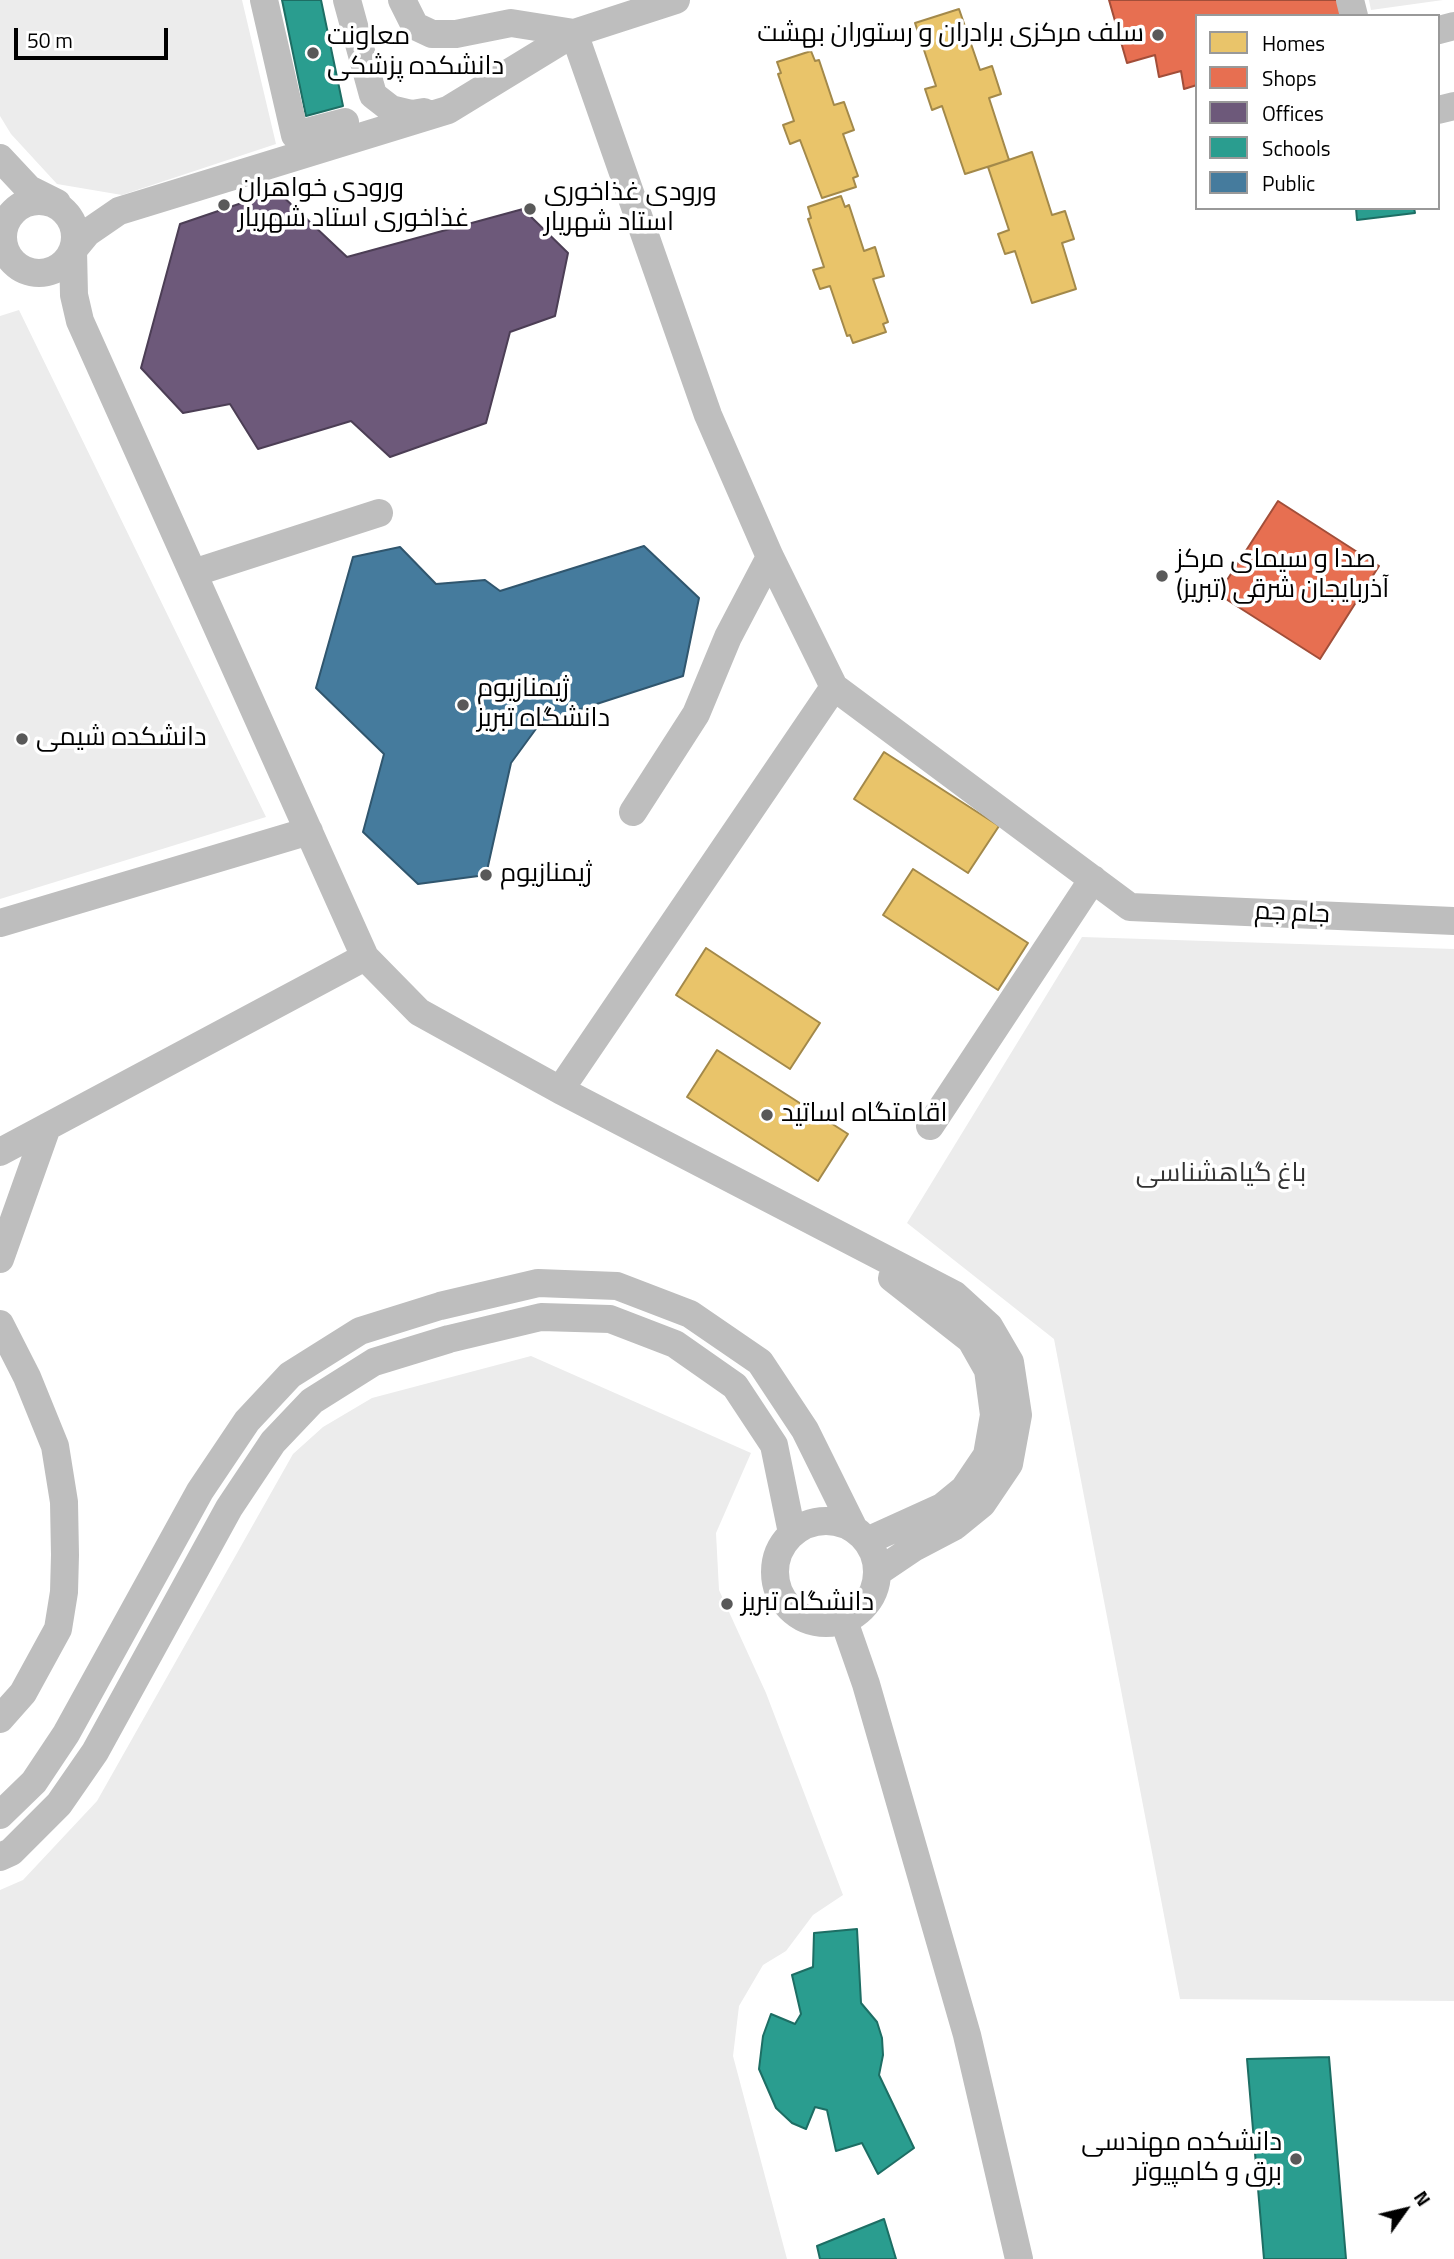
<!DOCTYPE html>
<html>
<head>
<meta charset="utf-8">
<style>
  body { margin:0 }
  #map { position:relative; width:1454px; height:2259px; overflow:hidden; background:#fff; font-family:"Titillium Web",sans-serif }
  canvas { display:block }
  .legend { position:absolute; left:1195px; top:14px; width:245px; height:196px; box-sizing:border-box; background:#fff; border:2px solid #999; margin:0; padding:9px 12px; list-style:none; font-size:21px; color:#000 }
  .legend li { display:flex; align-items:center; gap:14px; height:35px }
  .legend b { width:35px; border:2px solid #999 }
  .north { position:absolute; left:1370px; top:2175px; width:70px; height:70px; -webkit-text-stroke:5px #fff; paint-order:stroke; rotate:56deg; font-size:19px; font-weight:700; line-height:28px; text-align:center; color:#000 }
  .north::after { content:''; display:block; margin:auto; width:24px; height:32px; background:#000; clip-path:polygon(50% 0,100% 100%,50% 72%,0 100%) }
  .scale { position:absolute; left:14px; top:28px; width:154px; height:32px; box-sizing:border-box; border:4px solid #000; border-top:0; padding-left:9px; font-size:21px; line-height:24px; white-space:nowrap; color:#000; -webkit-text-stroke:5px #fff; paint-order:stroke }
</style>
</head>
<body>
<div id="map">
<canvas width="1454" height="2259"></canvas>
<ul class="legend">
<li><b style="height:19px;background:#e9c46a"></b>Homes</li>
<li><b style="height:19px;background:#e76f51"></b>Shops</li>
<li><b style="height:19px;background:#6d597a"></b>Offices</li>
<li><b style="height:19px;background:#2a9d8f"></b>Schools</li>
<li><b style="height:19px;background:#457b9d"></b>Public</li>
</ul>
<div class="north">N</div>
<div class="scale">50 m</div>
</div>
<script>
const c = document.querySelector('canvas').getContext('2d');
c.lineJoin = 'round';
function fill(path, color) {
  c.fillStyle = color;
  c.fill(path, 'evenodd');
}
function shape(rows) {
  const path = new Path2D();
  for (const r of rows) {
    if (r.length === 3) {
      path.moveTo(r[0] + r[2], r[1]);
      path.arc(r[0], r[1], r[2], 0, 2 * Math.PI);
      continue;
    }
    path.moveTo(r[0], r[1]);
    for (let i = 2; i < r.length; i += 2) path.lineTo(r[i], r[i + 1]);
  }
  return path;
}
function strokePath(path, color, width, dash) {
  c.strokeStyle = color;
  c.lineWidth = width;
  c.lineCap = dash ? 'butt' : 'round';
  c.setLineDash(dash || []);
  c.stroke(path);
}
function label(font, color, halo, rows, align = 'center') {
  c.font = font + ' "Titillium Web",Cairo,sans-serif';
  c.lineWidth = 7;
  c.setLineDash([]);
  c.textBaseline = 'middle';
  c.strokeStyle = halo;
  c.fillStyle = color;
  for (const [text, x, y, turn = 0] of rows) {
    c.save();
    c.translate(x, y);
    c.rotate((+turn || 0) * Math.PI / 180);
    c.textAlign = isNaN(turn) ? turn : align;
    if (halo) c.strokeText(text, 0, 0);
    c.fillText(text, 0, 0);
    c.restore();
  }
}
fill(shape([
  [0,0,242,0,276,144,122,195,57,184,11,134,0,116],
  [1369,0,1443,0,1371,10],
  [19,310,266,817,0,899,0,316],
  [1082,937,1454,949,1454,2001,1180,1999,1054,1339,907,1223],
  [531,1356,751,1453,716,1533,719,1590,766,1693,843,1895,813,1915,786,1951,763,1965,739,2006,733,2056,787,2259,0,2259,0,1890,23,1880,97,1801,293,1454,323,1427,372,1398]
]), '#ececec');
const homes = shape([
  [959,9,980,70,992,66,1001,94,989,98,1009,160,965,174,942,106,932,110,925,89,936,86,915,23,959,9],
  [811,51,815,61,819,60,834,105,844,102,854,130,843,134,858,176,853,178,856,187,822,198,800,140,790,144,783,125,794,121,778,74,781,73,777,62,811,51],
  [1032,152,1052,215,1065,211,1074,239,1062,243,1076,289,1032,303,1015,251,1005,254,998,234,1009,230,988,167,1032,152],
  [841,196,845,207,849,205,864,251,875,247,884,276,873,279,888,322,883,324,886,332,853,343,850,335,847,336,830,286,820,289,813,270,824,267,808,219,811,218,808,207,841,196],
  [884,752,999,826,968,873,854,799,884,752],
  [913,869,1028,943,998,990,883,915,913,869],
  [706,948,820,1023,790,1069,676,995,706,948],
  [717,1050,848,1134,818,1181,687,1097,717,1050]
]);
fill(homes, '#e9c46a');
strokePath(homes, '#a3894a', 2);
const shops = shape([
  [1109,0,1340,0,1344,16,1197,16,1197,85,1184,89,1181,71,1159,77,1155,55,1127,63,1109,0],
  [1278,501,1379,566,1320,659,1218,594,1278,501]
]);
fill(shops, '#e76f51');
strokePath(shops, '#a24e39', 2);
const offices = shape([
  [277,191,347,257,523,209,568,253,555,316,510,332,486,423,390,457,351,421,258,449,230,404,183,413,141,368,180,224,277,191]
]);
fill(offices, '#6d597a');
strokePath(offices, '#4c3e55', 2);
const schools = shape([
  [282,0,321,0,343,106,306,116,282,0],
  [1356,208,1414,208,1415,213,1357,220,1356,208],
  [857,1929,861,2003,877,2022,882,2038,883,2055,879,2075,914,2148,878,2174,862,2143,836,2151,827,2110,815,2107,806,2129,792,2123,776,2108,759,2069,763,2036,771,2014,795,2024,801,2014,792,1975,813,1967,814,1933,857,1929],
  [1329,2057,1346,2259,1264,2259,1247,2059,1329,2057],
  [884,2219,896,2259,820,2259,817,2246,884,2219]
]);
fill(schools, '#2a9d8f');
strokePath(schools, '#1d6e64', 2);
const public = shape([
  [644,546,699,598,683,676,541,722,511,763,486,875,418,884,363,832,384,754,316,688,353,557,400,547,436,584,485,580,500,591,644,546]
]);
fill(public, '#457b9d');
strokePath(public, '#30566e', 2);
strokePath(shape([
  [264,0,295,135,345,122],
  [347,0,373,95,391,109,412,114,424,112],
  [402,0,415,26,432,34,456,34,511,23,574,33,708,415,770,557,834,687,560,1090],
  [676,0,574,33,448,110,119,211,87,233,73,250,74,295,80,321,365,957,419,1012,560,1090,955,1295,989,1326,1010,1362,1018,1415,1009,1464,982,1504,955,1526,915,1547,878,1572],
  [1350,0,1354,16],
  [1439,30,1454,26],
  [1438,110,1454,106],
  [0,158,29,189,57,203],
  [39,237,36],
  [193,573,379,513],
  [834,687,1130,907,1454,921],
  [633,812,696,714,728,637,770,557],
  [0,923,309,831],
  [930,1126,1093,879],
  [0,1152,365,957],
  [0,1259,47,1127],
  [0,1324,27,1377,55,1446,64,1502,65,1555,64,1592,58,1629,23,1693,0,1719],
  [826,1572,51],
  [867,1541,942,1507,964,1489,987,1455,994,1415,988,1370,971,1340,892,1278],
  [844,1621,866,1684,967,2035,1019,2259],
  [0,1815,34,1782,66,1734,200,1491,247,1421,290,1375,360,1331,440,1306,538,1283,617,1286,690,1314,760,1362,805,1430,854,1529],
  [0,1857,11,1852,59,1804,95,1752,229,1508,273,1442,312,1401,374,1362,449,1339,541,1317,610,1319,675,1344,735,1386,774,1445,792,1533]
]), '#bebebe', 28);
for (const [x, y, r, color] of [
  [1158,35,7,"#595959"],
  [313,53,7,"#595959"],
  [224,205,7,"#595959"],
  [530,209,7,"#595959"],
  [1162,576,7,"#595959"],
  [463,705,7,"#595959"],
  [22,739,7,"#595959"],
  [486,875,7,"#595959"],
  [767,1115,7,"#595959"],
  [727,1604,7,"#595959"],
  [1296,2159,7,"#595959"]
]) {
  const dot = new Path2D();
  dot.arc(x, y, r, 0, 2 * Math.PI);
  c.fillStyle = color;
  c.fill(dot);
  strokePath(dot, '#fff', 2.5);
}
label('26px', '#000', '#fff', [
  ["سلف مرکزی برادران و رستوران بهشت",1144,35,"right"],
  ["معاونت",327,38],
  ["دانشکده پزشکی",327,68],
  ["ورودی خواهران",238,190],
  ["غذاخوری استاد شهریار",238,220],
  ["ورودی غذاخوری",544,194],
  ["استاد شهریار",544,224],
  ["صدا و سیمای مرکز",1176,561],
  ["آذربایجان شرقی (تبریز)",1176,591],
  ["ژیمنازیوم",477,690],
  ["دانشگاه تبریز",477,720],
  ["دانشکده شیمی",36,739],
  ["ژیمنازیوم",500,875],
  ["اقامتگاه اساتید",781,1115],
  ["دانشگاه تبریز",741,1604],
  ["دانشکده مهندسی",1282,2144,"right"],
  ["برق و کامپیوتر",1282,2174,"right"]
], 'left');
label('26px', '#000', '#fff', [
  ["جام جم",1292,914,3]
]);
label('26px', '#333', '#fff', [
  ["باغ گیاهشناسی",1221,1175]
]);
</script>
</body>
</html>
